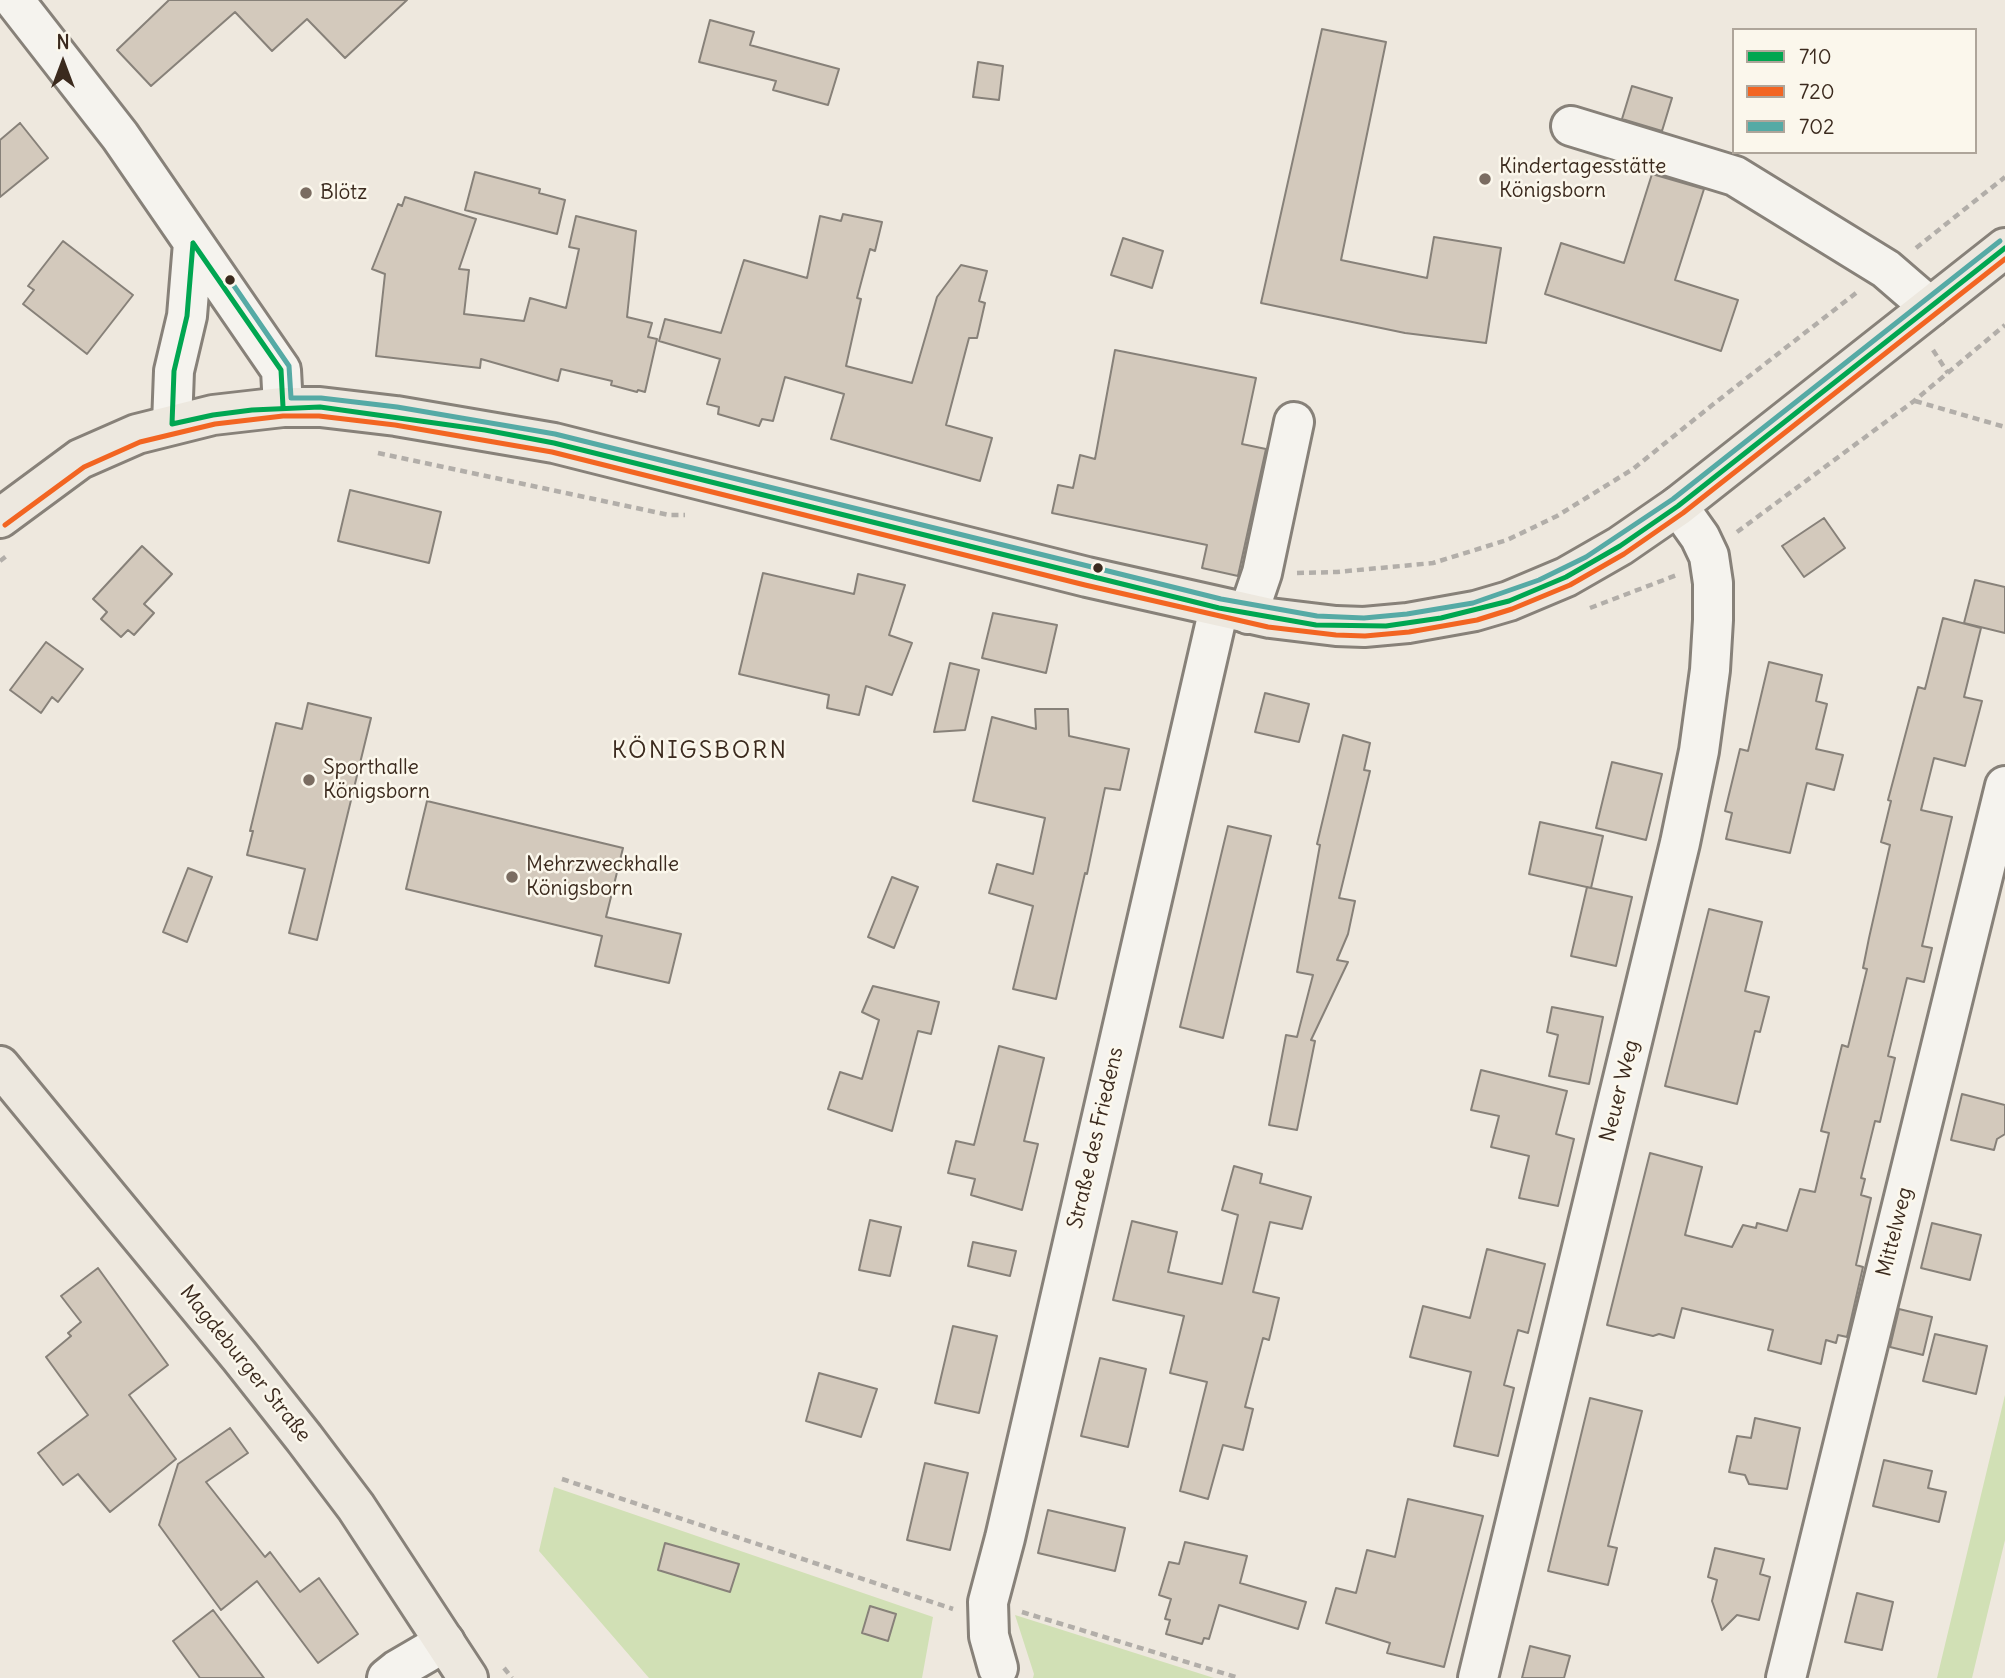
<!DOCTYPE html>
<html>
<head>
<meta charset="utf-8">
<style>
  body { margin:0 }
  #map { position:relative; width:2005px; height:1678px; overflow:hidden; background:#eee8de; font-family:Delius,sans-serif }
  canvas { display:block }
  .legend { position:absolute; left:1732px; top:28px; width:245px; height:126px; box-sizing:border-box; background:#fbf7ec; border:2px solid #aea59a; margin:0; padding:9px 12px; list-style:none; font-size:21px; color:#3b2a1e }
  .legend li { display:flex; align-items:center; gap:14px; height:35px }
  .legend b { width:35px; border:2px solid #aea59a }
  .north { position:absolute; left:28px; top:28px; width:70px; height:70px; -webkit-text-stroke:5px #fbf7ec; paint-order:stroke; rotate:0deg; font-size:19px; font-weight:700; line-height:28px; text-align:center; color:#3b2a1e }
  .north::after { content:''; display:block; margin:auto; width:24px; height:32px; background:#3b2a1e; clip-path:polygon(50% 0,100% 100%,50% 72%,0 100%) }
</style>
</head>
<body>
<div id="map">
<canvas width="2005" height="1678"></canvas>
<ul class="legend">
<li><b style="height:9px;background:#00a651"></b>710</li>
<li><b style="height:9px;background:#f26522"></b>720</li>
<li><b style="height:9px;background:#55aaa5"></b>702</li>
</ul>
<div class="north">N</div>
</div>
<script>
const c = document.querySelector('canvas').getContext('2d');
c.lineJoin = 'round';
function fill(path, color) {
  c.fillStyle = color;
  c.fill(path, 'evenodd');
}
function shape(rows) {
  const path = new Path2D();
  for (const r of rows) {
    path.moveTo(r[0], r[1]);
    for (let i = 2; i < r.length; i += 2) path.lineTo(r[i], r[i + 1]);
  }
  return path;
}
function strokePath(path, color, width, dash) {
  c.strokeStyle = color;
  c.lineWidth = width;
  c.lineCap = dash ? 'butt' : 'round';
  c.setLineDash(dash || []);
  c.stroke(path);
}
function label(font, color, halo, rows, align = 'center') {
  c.font = font + ' Delius,sans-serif';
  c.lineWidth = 5;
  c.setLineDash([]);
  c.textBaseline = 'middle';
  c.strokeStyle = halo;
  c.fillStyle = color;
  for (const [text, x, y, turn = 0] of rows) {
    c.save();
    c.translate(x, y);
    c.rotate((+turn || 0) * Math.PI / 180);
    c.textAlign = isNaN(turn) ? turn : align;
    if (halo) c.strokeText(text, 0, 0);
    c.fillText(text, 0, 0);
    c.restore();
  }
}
fill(shape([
  [2005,1395,2005,1540,1972,1678,1937,1678],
  [554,1487,933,1617,922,1678,649,1678,539,1551],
  [1015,1615,1214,1678,1033,1678,1034,1674]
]), '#d1e0b5');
const building = shape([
  [169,0,407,0,345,58,307,19,272,51,235,12,151,86,117,50,169,0],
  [710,20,754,32,750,45,839,69,828,105,773,90,776,81,699,62,710,20],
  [1322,29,1386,42,1341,260,1427,278,1434,237,1501,248,1486,343,1405,333,1261,303,1322,29],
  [978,62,1003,66,999,100,973,97,978,62],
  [1632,86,1672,98,1662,131,1622,119,1632,86],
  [20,123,48,158,0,197,0,140,20,123],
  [475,172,540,189,539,193,565,200,557,234,465,210,475,172],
  [1652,174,1704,189,1675,280,1738,300,1721,351,1545,294,1561,243,1624,263,1652,174],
  [405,197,476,219,459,269,469,270,464,314,524,321,530,298,566,308,579,249,569,247,576,216,636,231,627,317,652,323,648,337,657,339,645,392,638,390,637,392,611,385,612,381,561,369,558,381,481,359,480,368,376,356,385,274,372,269,398,204,402,206,405,197],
  [843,214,882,222,875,251,870,249,857,298,861,299,846,366,912,383,937,297,961,265,987,271,979,301,985,303,977,338,969,338,946,425,992,438,980,481,831,439,844,394,785,377,773,421,762,419,759,426,718,414,719,407,707,404,720,359,659,341,665,319,721,333,744,260,807,278,820,216,841,221,843,214],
  [1123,238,1163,251,1152,288,1111,275,1123,238],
  [63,241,133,295,87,354,23,304,34,290,28,286,63,241],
  [1115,350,1256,378,1242,444,1266,449,1238,576,1202,568,1207,545,1052,513,1058,485,1073,488,1080,455,1095,459,1115,350],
  [350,490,441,512,429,563,338,541,350,490],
  [1824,518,1845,548,1804,577,1782,546,1824,518],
  [142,546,172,574,144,604,154,613,134,635,128,630,121,637,101,619,107,612,93,599,142,546],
  [763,573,854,594,858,574,905,585,889,635,912,643,892,695,866,686,859,715,827,708,829,695,739,674,763,573],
  [1975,580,2005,587,2005,633,1964,623,1975,580],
  [993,613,1057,625,1046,673,982,658,993,613],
  [1943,618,1981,628,1964,697,1982,701,1965,766,1934,758,1921,810,1952,817,1922,946,1932,948,1924,982,1907,978,1888,1056,1895,1058,1880,1122,1875,1121,1861,1178,1865,1179,1861,1195,1871,1198,1856,1265,1863,1267,1847,1337,1838,1335,1836,1343,1826,1340,1821,1364,1768,1350,1773,1330,1682,1308,1674,1338,1659,1334,1653,1336,1607,1325,1650,1153,1702,1167,1685,1235,1732,1247,1743,1225,1756,1228,1757,1223,1787,1231,1800,1189,1815,1192,1829,1133,1821,1131,1842,1045,1848,1047,1867,969,1863,968,1869,938,1890,845,1881,842,1891,801,1888,800,1918,687,1925,689,1943,618],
  [46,642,83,669,58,702,52,697,41,713,10,690,46,642],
  [1769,662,1822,675,1816,701,1827,704,1816,749,1843,755,1834,790,1807,783,1790,853,1726,839,1732,813,1725,811,1740,749,1748,751,1769,662],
  [950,663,979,670,965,730,934,732,950,663],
  [1265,693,1309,704,1299,742,1255,732,1265,693],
  [308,703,371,718,317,940,289,933,305,869,247,855,253,831,250,831,276,723,302,729,308,703],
  [1035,709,1068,709,1069,736,1129,749,1120,790,1105,788,1087,874,1085,873,1056,999,1013,989,1033,906,989,893,997,864,1033,874,1045,818,973,801,992,717,1036,729,1035,709],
  [1343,735,1370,743,1364,770,1370,771,1339,898,1355,901,1348,934,1337,960,1348,962,1311,1040,1315,1041,1297,1130,1269,1125,1286,1035,1297,1037,1313,975,1297,972,1320,845,1317,844,1343,735],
  [1612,762,1662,774,1646,840,1596,828,1612,762],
  [427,801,623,848,606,917,681,934,669,983,595,966,602,936,406,889,427,801],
  [1540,822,1603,836,1591,888,1529,874,1540,822],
  [1228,826,1271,836,1223,1038,1180,1027,1228,826],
  [188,868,212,877,187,942,163,932,188,868],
  [892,877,918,887,894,948,868,937,892,877],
  [1587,887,1632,897,1616,966,1571,956,1587,887],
  [1709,909,1762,922,1745,991,1769,997,1760,1032,1755,1031,1737,1104,1665,1086,1709,909],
  [873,986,939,1002,931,1034,918,1031,892,1131,828,1109,840,1072,862,1079,879,1020,862,1012,873,986],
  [1552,1007,1603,1017,1589,1084,1549,1076,1558,1035,1547,1032,1552,1007],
  [999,1046,1044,1058,1024,1141,1038,1144,1022,1210,971,1195,975,1179,948,1173,956,1141,974,1145,999,1046],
  [1481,1070,1567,1091,1556,1134,1574,1139,1558,1206,1519,1198,1529,1156,1491,1147,1499,1116,1471,1110,1481,1070],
  [1962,1094,2005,1105,2005,1134,1997,1139,1994,1150,1951,1140,1962,1094],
  [1234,1166,1262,1174,1260,1183,1311,1197,1302,1229,1270,1222,1253,1292,1279,1298,1269,1340,1263,1338,1245,1407,1253,1409,1243,1450,1223,1445,1208,1499,1180,1491,1207,1382,1170,1373,1184,1316,1113,1300,1132,1221,1177,1232,1168,1272,1222,1284,1238,1215,1222,1210,1234,1166],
  [870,1220,901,1227,890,1276,859,1270,870,1220],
  [1932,1223,1981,1235,1970,1280,1921,1268,1932,1223],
  [973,1242,1016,1251,1010,1276,968,1266,973,1242],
  [1487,1249,1545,1264,1528,1333,1518,1330,1504,1385,1514,1388,1498,1456,1454,1446,1471,1372,1410,1357,1423,1306,1470,1318,1487,1249],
  [98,1268,168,1365,129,1395,176,1459,110,1512,78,1474,63,1485,38,1453,88,1415,46,1357,71,1336,68,1333,81,1322,61,1296,98,1268],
  [1899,1309,1932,1317,1923,1355,1890,1347,1899,1309],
  [953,1326,997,1336,979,1413,935,1403,953,1326],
  [1935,1334,1987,1346,1976,1394,1923,1381,1935,1334],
  [1100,1358,1146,1369,1128,1447,1081,1436,1100,1358],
  [819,1373,877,1389,861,1437,806,1421,819,1373],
  [1590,1398,1642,1411,1608,1546,1617,1548,1608,1585,1548,1571,1590,1398],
  [1755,1418,1800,1428,1787,1489,1749,1484,1745,1475,1729,1472,1737,1436,1751,1438,1755,1418],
  [230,1428,248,1453,206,1482,265,1557,270,1552,300,1592,319,1578,358,1634,318,1663,257,1581,221,1610,159,1525,178,1464,230,1428],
  [1884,1460,1932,1471,1928,1488,1946,1492,1939,1522,1873,1506,1884,1460],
  [925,1463,968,1473,950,1550,907,1540,925,1463],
  [1408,1499,1483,1516,1444,1667,1387,1653,1390,1643,1326,1623,1336,1588,1356,1593,1367,1550,1395,1557,1408,1499],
  [1048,1510,1125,1528,1115,1571,1038,1553,1048,1510],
  [1185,1542,1247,1556,1240,1583,1306,1602,1298,1629,1219,1605,1209,1639,1204,1638,1202,1644,1166,1634,1170,1620,1165,1619,1171,1599,1159,1595,1169,1562,1179,1564,1185,1542],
  [665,1543,739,1564,730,1592,658,1570,665,1543],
  [1715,1548,1764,1559,1760,1574,1770,1577,1759,1620,1737,1615,1722,1630,1712,1601,1717,1580,1708,1577,1715,1548],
  [1857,1593,1893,1602,1882,1650,1845,1642,1857,1593],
  [870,1606,896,1614,888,1641,862,1633,870,1606],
  [213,1610,264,1678,200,1678,173,1641,213,1610],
  [1530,1646,1570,1656,1564,1678,1522,1678,1530,1646]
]);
fill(building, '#d3c9bc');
strokePath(building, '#878179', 2);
const minor = shape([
  [14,0,120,136,281,370,283,407],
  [1571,126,1735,176,1886,269,1930,307],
  [172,424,174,371,187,316,193,243],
  [1248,614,1262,573,1294,422],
  [998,1668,989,1636,988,1602,1005,1538,1219,608],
  [387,1678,397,1670,445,1642],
  [1478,1678,1680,843,1699,751,1710,670,1713,620,1713,583,1709,556,1700,537,1678,506],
  [1786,1678,2005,786]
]);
const major = shape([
  [0,518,80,459,137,434,213,415,283,407,320,407,396,416,554,443,1087,577,1270,618,1336,626,1364,627,1408,623,1475,611,1509,601,1566,577,1620,546,1678,506,2005,248],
  [0,1066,240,1357,304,1438,356,1507,468,1678]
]);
strokePath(minor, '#878179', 44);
strokePath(major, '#878179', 44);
strokePath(shape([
  [1916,248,2005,177],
  [1933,350,1948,373],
  [1915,401,2005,427],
  [378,453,669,515,685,515],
  [1737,532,1914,401,2005,325],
  [0,561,9,554],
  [1297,573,1337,572,1433,563,1507,540,1557,516,1633,469,1711,406,1856,293],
  [1590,608,1677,575],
  [562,1479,953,1609],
  [1022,1612,1239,1678],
  [504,1668,512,1678]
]), '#b2aea9', 4.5, [7, 5]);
strokePath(minor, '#f5f3ee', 38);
strokePath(major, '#ede8df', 38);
strokePath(shape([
  [193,243,281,370,283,407],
  [172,424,213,415,252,410,320,407,485,430,554,443,1219,608,1316,625,1386,626,1441,618,1509,601,1566,577,1620,546,1678,506,2005,248],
  [172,424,174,371,187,316,193,243]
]), '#00a651', 5);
strokePath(shape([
  [5,525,84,467,140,442,215,424,283,416,319,416,395,425,552,452,1085,585,1268,627,1336,635,1365,636,1409,632,1477,620,1512,609,1570,585,1624,554,1683,513,2005,259]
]), '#f26522', 5);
strokePath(shape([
  [230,280,289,366,291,398,321,398,397,407,555,434,1221,599,1317,616,1364,618,1407,614,1473,603,1539,580,1586,557,1673,499,2000,241]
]), '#55aaa5', 5);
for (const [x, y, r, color] of [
  [1485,179,7,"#7a6c61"],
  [306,193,7,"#7a6c61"],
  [230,280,6,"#3b2a1e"],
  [1098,568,6,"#3b2a1e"],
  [309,780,7,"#7a6c61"],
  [512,877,7,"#7a6c61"]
]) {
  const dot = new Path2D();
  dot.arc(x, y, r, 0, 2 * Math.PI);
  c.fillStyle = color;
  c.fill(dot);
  strokePath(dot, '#fbf7ec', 2.5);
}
label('21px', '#3b2a1e', '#fbf7ec', [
  ["Kindertagesstätte",1499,167],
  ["Königsborn",1499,191],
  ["Blötz",320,193],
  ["Sporthalle",323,768],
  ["Königsborn",323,792],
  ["Mehrzweckhalle",526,865],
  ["Königsborn",526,889]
], 'left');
label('21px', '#3b2a1e', '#fbf7ec', [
  ["Neuer Weg",1620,1091,-76],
  ["Straße des Friedens",1096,1138,-77],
  ["Mittelweg",1895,1232,-76],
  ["Magdeburger Straße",245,1364,51]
]);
c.letterSpacing = '2px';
label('24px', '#3b2a1e', '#fbf7ec', [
  ["KÖNIGSBORN",700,751]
]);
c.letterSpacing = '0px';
</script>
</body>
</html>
